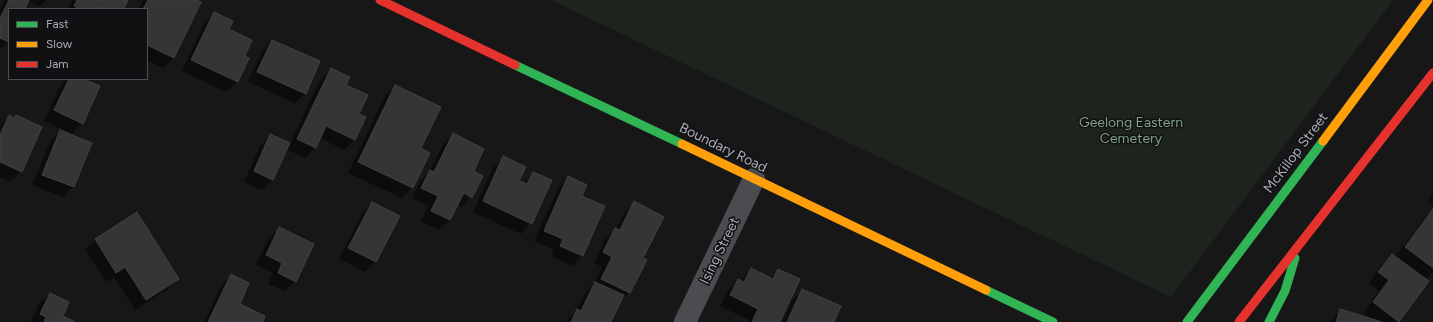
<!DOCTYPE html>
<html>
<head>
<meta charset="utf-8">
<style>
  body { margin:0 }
  #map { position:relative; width:1433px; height:322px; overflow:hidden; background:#171717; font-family:Figtree,sans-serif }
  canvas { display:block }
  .legend { position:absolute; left:8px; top:8px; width:140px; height:72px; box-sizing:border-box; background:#111113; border:1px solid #4d4f55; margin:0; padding:5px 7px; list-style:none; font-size:12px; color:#a8adb8 }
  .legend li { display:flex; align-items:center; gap:8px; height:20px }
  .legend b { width:20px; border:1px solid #4d4f55 }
</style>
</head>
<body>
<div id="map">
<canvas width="1433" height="322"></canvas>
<ul class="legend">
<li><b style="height:5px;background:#30b455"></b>Fast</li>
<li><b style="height:5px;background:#ff9f0a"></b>Slow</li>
<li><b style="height:5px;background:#e5322d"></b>Jam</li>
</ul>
</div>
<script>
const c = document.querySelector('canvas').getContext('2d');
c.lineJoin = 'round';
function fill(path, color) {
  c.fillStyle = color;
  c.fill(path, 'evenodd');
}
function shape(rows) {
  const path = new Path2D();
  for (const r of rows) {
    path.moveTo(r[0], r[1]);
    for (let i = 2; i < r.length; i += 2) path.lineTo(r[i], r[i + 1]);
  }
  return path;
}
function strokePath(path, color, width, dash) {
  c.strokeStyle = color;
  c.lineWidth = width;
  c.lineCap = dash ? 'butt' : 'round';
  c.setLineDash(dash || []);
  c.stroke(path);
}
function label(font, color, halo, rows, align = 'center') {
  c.font = font + ' Figtree,sans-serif';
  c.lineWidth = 3;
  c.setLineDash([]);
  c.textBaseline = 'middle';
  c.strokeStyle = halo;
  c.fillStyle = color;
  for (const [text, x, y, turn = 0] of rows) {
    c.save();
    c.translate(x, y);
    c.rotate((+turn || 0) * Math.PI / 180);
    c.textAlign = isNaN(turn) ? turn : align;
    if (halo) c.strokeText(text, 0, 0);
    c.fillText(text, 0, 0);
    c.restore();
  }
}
fill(shape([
  [551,0,1393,0,1171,297]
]), '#1d241e');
fill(shape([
  [5,0,46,0,40,7,28,1,24,9,9,9,9,40,0,50,0,9],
  [72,0,127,0,123,9,68,9],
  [143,0,195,0,200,3,173,58,163,68,147,60,147,9,139,9],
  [215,13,227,29,244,56,248,58,237,82,226,92,182,71,204,24],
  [272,41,305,93,295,103,248,82,262,51],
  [331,70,345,85,358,115,354,140,344,150,320,138,316,147,305,158,286,149,272,180,262,190,244,182,260,146,270,135,290,144,320,80],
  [67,79,82,79,82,123,72,134,44,121,61,85],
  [395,86,412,188,402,198,348,173,385,96],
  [9,116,14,118,16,116,21,171,10,182,0,177,0,126],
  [60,131,91,144,73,187,63,197,32,185,50,142],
  [453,134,471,197,461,207,457,205,450,220,439,230,421,221,428,206,412,198,420,182,429,172,443,145],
  [504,158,518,181,523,184,533,173,531,223,521,234,473,212,493,168],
  [568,178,581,196,582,255,572,266,551,256,554,250,534,241,558,188],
  [1433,193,1433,204,1428,200],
  [372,203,376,262,365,272,339,259,362,214],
  [634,203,642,259,645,261,629,293,620,302,610,322,566,322,576,311,585,293,594,283,602,267,594,263,605,240,616,229,624,213],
  [1433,210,1433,272,1425,280,1398,321,1397,322,1330,322,1341,310,1372,320,1363,313,1379,291,1369,283,1381,265,1392,255,1395,257,1425,218],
  [136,213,178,279,168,289,135,310,114,277,106,282,85,250,95,240],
  [279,229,296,281,285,291,268,284,273,273,256,265,268,239],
  [751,269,770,278,779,270,778,322,748,322,749,320,720,306,728,290,738,280,740,281],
  [231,275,238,304,262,322,204,322,221,286],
  [803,290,833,322,783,322,792,300],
  [50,294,61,317,73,322,31,322,39,304]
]), '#0007');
const building = shape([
  [9,0,29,0,25,9,9,9,9,42,0,38,0,18,9,0],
  [77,0,128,0,124,9,103,9,98,7,97,9,81,9,74,6,77,0],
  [148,0,197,0,201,2,174,58,147,45,147,9,143,9,148,0],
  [214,12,233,21,229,29,252,40,245,56,249,58,238,82,191,60,214,12],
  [272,40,320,61,306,94,257,72,272,40],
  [331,68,350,77,346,85,368,95,359,114,366,117,355,140,326,126,316,148,297,139,331,68],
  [69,79,84,79,100,86,83,124,54,110,69,79],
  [395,85,441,107,421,148,430,153,413,188,358,162,395,85],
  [9,115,14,118,16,115,42,127,22,172,0,162,0,135,9,115],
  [60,130,92,143,74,187,42,175,60,130],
  [453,133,484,149,474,171,483,176,472,198,464,193,450,220,431,211,438,196,421,188,430,170,434,172,453,133],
  [270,134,290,143,273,180,254,171,270,134],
  [503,156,526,167,519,181,527,184,533,172,552,180,532,224,483,201,503,156],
  [568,176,587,185,582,196,605,206,583,256,560,246,563,239,544,231,568,176],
  [634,201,664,217,643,258,647,260,630,293,601,279,612,257,603,252,615,228,620,230,634,201],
  [372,202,400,216,376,262,348,248,372,202],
  [1433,209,1433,268,1405,247,1433,209],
  [137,212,179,279,146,300,125,267,116,273,95,239,137,212],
  [279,227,314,244,296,282,278,273,282,263,266,255,279,227],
  [1392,254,1429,281,1399,322,1373,302,1389,280,1378,272,1392,254],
  [751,268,773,279,778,269,800,279,780,322,752,322,758,309,730,295,738,279,744,282,751,268],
  [231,274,249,283,240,304,265,316,263,322,208,322,231,274],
  [595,282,624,295,611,322,571,322,577,309,581,311,595,282],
  [802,289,841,306,834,322,787,322,802,289],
  [50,293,69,302,63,316,75,322,44,322,46,317,40,314,50,293],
  [1340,309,1382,322,1336,322,1340,309]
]);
fill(building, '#353536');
strokePath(building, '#3f4043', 1);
strokePath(shape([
  [685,322,754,179]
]), '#4b4c50', 22);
strokePath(shape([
  [515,65,682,144],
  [986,290,1053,322],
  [1187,322,1323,141],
  [1269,322,1285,291,1295,258]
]), '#30b455', 9);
strokePath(shape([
  [1323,141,1428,0],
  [682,144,986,290]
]), '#ff9f0a', 9);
strokePath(shape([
  [380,0,515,65],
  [1239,322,1433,73]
]), '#e5322d', 9);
label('14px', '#7fa381', '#111113', [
  ["Geelong Eastern",1131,123],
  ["Cemetery",1131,139]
]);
label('14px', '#a8adb8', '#111113', [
  ["Boundary Road",723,148,26],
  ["McKillop Street",1296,153,-53],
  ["Ising Street",720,251,-64]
]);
</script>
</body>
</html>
